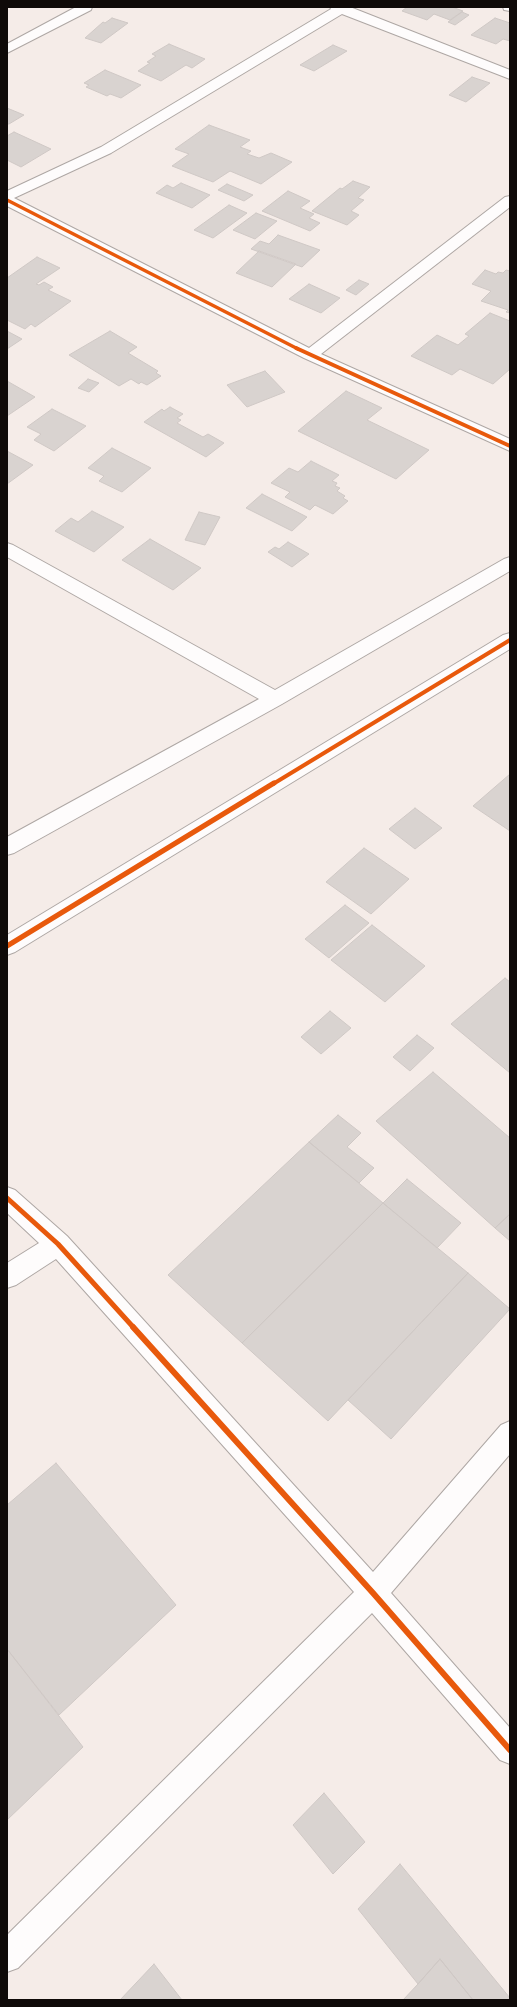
<!DOCTYPE html>
<html>
<head>
<meta charset="utf-8">
<style>
  body { margin:0 }
  #map { position:relative; width:517px; height:2007px; overflow:hidden; background:#f5ece8; font-family:Arial,sans-serif }
  canvas { display:block }
  .frame { position:absolute; inset:0; border:8px solid #0f0a08; pointer-events:none }
</style>
</head>
<body>
<div id="map">
<canvas width="517" height="2007"></canvas>
<div class="frame"></div>
</div>
<script>
const c = document.querySelector('canvas').getContext('2d');
c.lineJoin = 'round';
function fill(path, color) {
  c.fillStyle = color;
  c.fill(path, 'evenodd');
}
function shape(rows) {
  const path = new Path2D();
  for (const r of rows) {
    path.moveTo(r[0], r[1]);
    for (let i = 2; i < r.length; i += 2) path.lineTo(r[i], r[i + 1]);
  }
  return path;
}
function strokePath(path, color, width, dash) {
  c.strokeStyle = color;
  c.lineWidth = width;
  c.lineCap = dash ? 'butt' : 'round';
  c.setLineDash(dash || []);
  c.stroke(path);
}
const building = shape([
  [407,7,452,7,463,11,450,20,434,14,427,20,402,11,407,7],
  [462,12,469,15,455,25,448,22,462,12],
  [112,18,128,23,101,43,85,38,103,22,105,23,112,18],
  [495,18,510,23,510,41,503,39,496,44,471,35,495,18],
  [169,44,205,59,192,68,186,65,161,81,138,71,150,63,147,62,156,56,152,54,169,44],
  [333,45,347,51,314,71,300,65,333,45],
  [105,70,141,85,121,98,110,94,107,96,86,87,89,85,84,83,105,70],
  [472,77,490,83,466,102,449,95,472,77],
  [7,108,24,115,9,124,7,124,7,108],
  [209,125,250,140,240,147,251,151,247,154,259,158,271,153,292,162,261,184,230,171,213,182,172,166,189,154,175,149,209,125],
  [14,132,51,149,21,167,7,160,7,136,14,132],
  [353,181,370,187,358,198,364,200,351,211,359,215,347,225,312,211,340,188,342,189,353,181],
  [181,183,210,195,192,208,156,193,167,185,173,188,181,183],
  [227,184,253,195,244,201,218,190,227,184],
  [288,191,310,201,300,208,314,214,309,218,320,223,310,231,262,211,288,191],
  [229,205,247,213,213,238,194,230,229,205],
  [256,213,277,221,255,239,233,230,256,213],
  [278,235,320,250,302,267,251,249,260,241,269,244,278,235],
  [259,251,296,264,272,287,236,273,259,251],
  [37,257,60,268,36,284,39,285,44,282,53,287,48,290,71,301,35,327,31,324,25,329,7,320,7,278,37,257],
  [485,270,496,274,498,272,503,273,506,270,510,271,510,313,506,312,508,310,481,301,491,291,472,284,485,270],
  [359,280,369,284,356,295,346,290,359,280],
  [309,284,340,298,321,313,289,299,309,284],
  [490,313,510,321,510,369,493,384,460,369,452,375,411,356,437,335,458,345,469,336,465,334,490,313],
  [7,331,22,339,7,349,7,331],
  [110,331,137,347,128,353,158,371,156,373,161,376,147,385,141,382,139,384,131,379,119,386,69,355,110,331],
  [265,371,285,392,247,407,227,385,265,371],
  [88,379,99,383,89,392,78,388,88,379],
  [7,381,35,397,7,416,7,381],
  [346,391,382,408,367,420,429,450,396,479,298,431,346,391],
  [170,407,183,414,177,418,181,420,177,423,203,437,208,434,224,443,206,457,144,422,162,409,164,411,170,407],
  [52,409,86,426,54,451,34,440,41,434,27,427,52,409],
  [112,448,151,468,122,492,99,481,104,476,88,468,112,448],
  [7,451,33,465,7,484,7,451],
  [311,461,339,475,332,481,337,483,335,486,340,488,337,491,345,496,343,498,348,501,333,514,315,505,310,510,285,497,290,492,271,483,289,468,298,472,311,461],
  [262,494,307,517,292,531,246,508,262,494],
  [92,511,124,527,94,552,55,531,71,518,78,522,92,511],
  [199,512,220,517,205,545,185,540,199,512],
  [150,539,201,568,173,590,122,560,150,539],
  [288,542,309,554,292,567,268,552,275,547,279,549,288,542],
  [510,774,510,831,473,806,510,774],
  [415,808,442,828,415,849,389,829,415,808],
  [364,848,409,879,371,914,326,882,364,848],
  [345,905,369,923,329,958,305,939,345,905],
  [372,925,425,966,385,1002,331,960,372,925],
  [505,978,510,982,510,1073,451,1024,505,978],
  [330,1011,351,1028,321,1054,301,1037,330,1011],
  [417,1035,434,1048,410,1071,393,1057,417,1035],
  [433,1072,510,1138,510,1214,495,1228,376,1121,433,1072],
  [338,1115,361,1133,347,1147,374,1168,359,1183,309,1142,338,1115],
  [309,1142,383,1203,242,1343,168,1275,309,1142],
  [407,1179,461,1223,437,1248,383,1203,407,1179],
  [383,1203,468,1273,328,1421,242,1343,383,1203],
  [510,1214,510,1241,495,1228,510,1214],
  [468,1273,510,1309,391,1439,348,1400,468,1273],
  [56,1463,176,1605,59,1715,7,1649,7,1505,56,1463],
  [7,1649,83,1747,7,1820,7,1649],
  [324,1793,365,1842,333,1874,293,1825,324,1793],
  [400,1864,510,1998,510,2000,473,2000,440,1959,418,1984,358,1909,400,1864],
  [440,1959,473,2000,403,2000,418,1984,440,1959],
  [154,1964,182,2000,120,2000,154,1964]
]);
fill(building, '#d9d3d0');
strokePath(building, '#cfc8c5', 1);
const minor = shape([
  [76,7,92,7,91,10,7,53,7,44,76,7],
  [330,7,350,7,510,70,510,79,342,14,111,153,14,198,309,348,505,197,510,196,510,207,321,354,510,439,510,451,304,358,7,206,7,191,101,147,331,9,330,7],
  [503,7,510,7,510,11,504,10,503,7],
  [7,543,13,545,275,690,504,559,510,557,510,571,282,704,14,853,7,855,7,837,259,699,7,557,7,543],
  [510,633,510,649,15,952,7,955,7,935,503,635,510,633],
  [7,1187,15,1190,67,1236,373,1572,501,1425,510,1421,510,1454,391,1593,510,1728,510,1764,500,1760,372,1613,18,1968,7,1972,7,1935,354,1592,56,1259,16,1285,7,1288,7,1263,39,1243,7,1213,7,1187]
]);
strokePath(minor, '#aea7a4', 2);
fill(minor, '#fefcfc');
strokePath(shape([
  [7,200,298,349]
]), '#e8590c', 3.5);
strokePath(shape([
  [296,348,510,446],
  [273,784,510,640]
]), '#e8590c', 4);
strokePath(shape([
  [7,946,274,783],
  [7,1198,58,1244,134,1328]
]), '#e8590c', 5);
strokePath(shape([
  [133,1327,373,1593,510,1750]
]), '#e8590c', 6);
</script>
</body>
</html>
